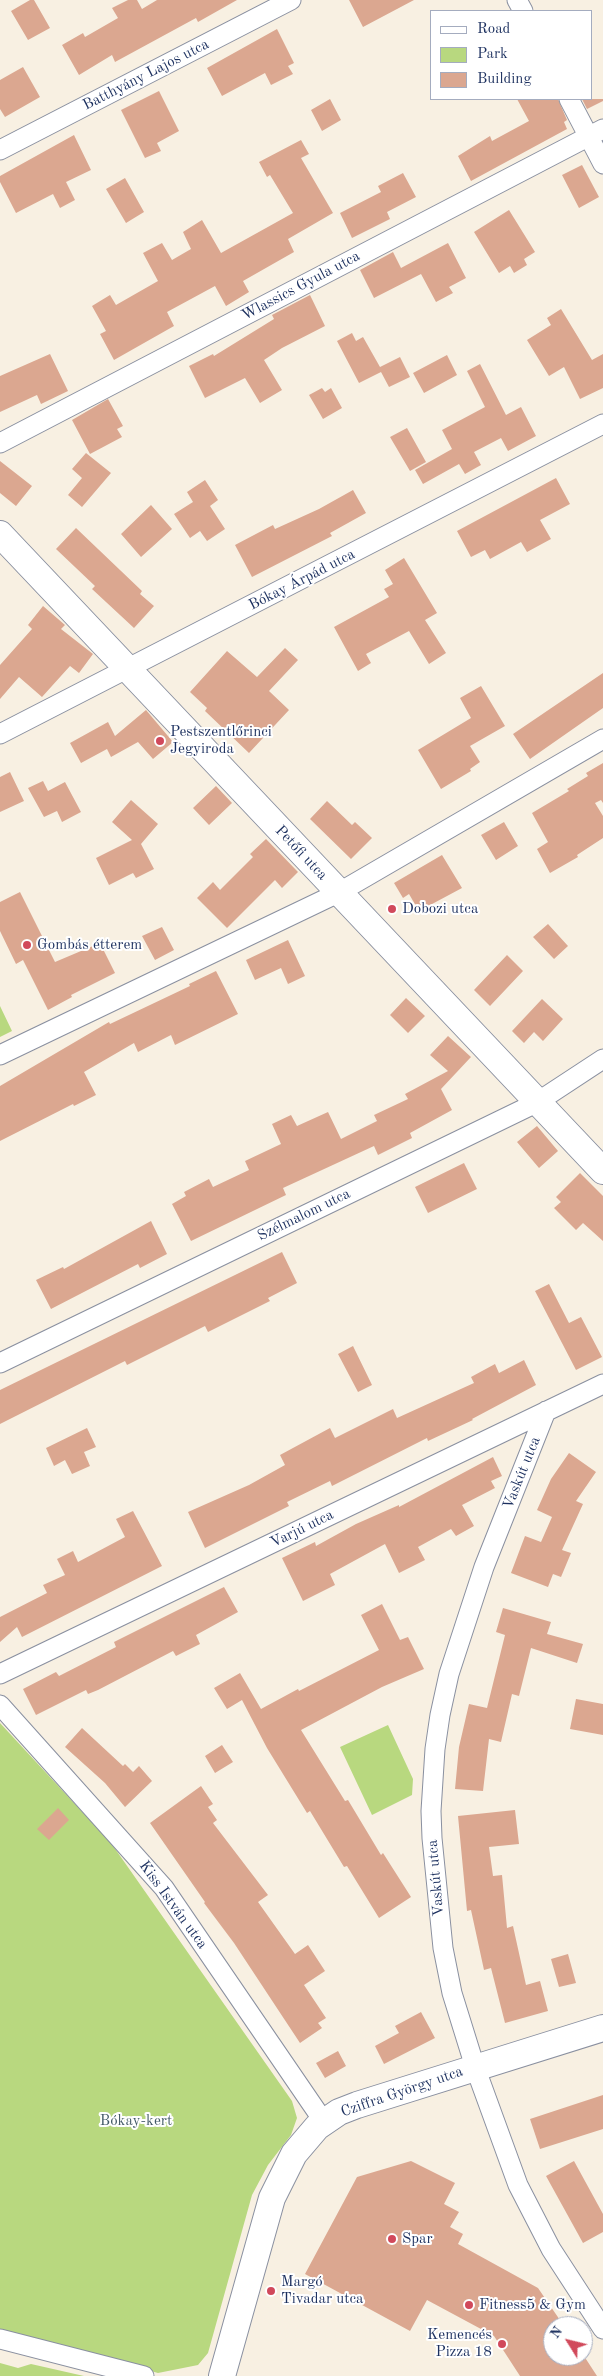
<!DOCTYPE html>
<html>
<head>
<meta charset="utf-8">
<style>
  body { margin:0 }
  #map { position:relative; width:603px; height:2376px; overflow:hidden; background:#f8f0e2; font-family:"Old Standard TT",serif }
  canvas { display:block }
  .legend { position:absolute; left:430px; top:10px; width:162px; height:90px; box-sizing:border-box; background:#fff; border:1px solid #a4acbf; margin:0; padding:6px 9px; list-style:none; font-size:15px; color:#1b2f5e }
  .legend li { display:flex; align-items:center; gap:10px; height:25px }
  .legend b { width:25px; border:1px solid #a4acbf }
  .north { position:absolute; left:543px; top:2316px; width:50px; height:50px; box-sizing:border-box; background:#fff; border:1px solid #a4acbf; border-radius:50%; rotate:306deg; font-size:14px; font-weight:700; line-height:20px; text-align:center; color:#1b2f5e }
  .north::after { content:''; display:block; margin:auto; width:18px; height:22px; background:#d1495b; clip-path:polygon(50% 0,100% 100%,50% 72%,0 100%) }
</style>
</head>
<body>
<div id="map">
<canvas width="603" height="2376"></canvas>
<ul class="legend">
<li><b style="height:6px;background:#fff"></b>Road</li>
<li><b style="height:14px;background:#b8d87f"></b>Park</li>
<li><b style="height:14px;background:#dba790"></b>Building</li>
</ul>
<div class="north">N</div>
</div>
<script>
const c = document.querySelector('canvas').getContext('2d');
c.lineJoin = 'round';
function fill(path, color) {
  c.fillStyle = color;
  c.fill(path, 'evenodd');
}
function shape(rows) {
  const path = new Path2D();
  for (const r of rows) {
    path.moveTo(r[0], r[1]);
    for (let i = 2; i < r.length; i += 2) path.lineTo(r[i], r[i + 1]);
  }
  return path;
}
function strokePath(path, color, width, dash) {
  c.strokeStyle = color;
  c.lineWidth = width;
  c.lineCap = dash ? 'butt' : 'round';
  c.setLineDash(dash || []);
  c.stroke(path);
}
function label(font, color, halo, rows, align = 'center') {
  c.font = font + ' "Old Standard TT",serif';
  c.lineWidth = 4;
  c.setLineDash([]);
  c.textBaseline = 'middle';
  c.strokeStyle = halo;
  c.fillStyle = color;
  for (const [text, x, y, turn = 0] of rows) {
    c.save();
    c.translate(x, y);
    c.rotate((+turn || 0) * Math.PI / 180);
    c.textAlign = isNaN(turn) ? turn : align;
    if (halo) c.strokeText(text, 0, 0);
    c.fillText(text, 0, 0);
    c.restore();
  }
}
fill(shape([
  [0,1006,12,1031,0,1037],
  [0,1723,111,1843,292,2101,297,2118,291,2135,268,2165,252,2195,208,2353,198,2365,158,2373,0,2329],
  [388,1725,413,1779,412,1795,372,1815,340,1747],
  [0,2363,18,2368,31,2364,84,2376,0,2376]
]), '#b8d87f');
fill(shape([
  [30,0,34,0,50,28,28,40,11,11],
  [128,0,137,0,142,9,157,0,237,0,198,22,196,18,115,62,112,55,79,75,62,45,83,33,85,37,118,18,112,8],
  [349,0,414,0,363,27],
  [277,29,294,63,288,66,293,74,271,85,265,73,222,96,207,68],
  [23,67,40,97,5,117,0,109,0,80],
  [159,91,179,131,157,143,161,151,145,158,121,110],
  [330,99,341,120,322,131,311,110],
  [517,99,558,99,567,120,564,122,567,129,471,181,458,156,490,136,492,141,529,121],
  [582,99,603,99,603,101,587,109],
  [74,135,91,170,66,182,75,200,60,208,53,194,16,213,0,182,0,176],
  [301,140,309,154,301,158,333,213,288,239,294,252,243,281,249,292,226,306,215,286,167,312,174,326,114,360,100,334,106,331,92,306,110,295,116,305,158,281,143,253,162,243,172,260,191,249,183,232,202,220,221,253,293,213,270,175,267,177,259,162],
  [582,165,599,197,579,208,562,175],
  [403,173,416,197,387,212,390,219,352,238,340,213,381,192,378,186],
  [125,178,144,212,126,223,106,189],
  [509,210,535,252,524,259,527,265,514,273,510,266,499,273,474,232],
  [448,243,466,278,449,287,453,293,436,302,421,274,374,298,360,270,393,252,401,268],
  [310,295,325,326,282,348,264,360,282,390,260,403,245,378,205,398,189,366,213,354,214,356,274,319,272,315],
  [561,309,592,360,603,354,603,388,580,399,564,367,549,376,527,340,551,325,547,318],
  [352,333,356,341,363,337,380,367,400,357,410,377,389,387,381,372,359,383,337,341],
  [50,354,68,391,41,404,37,395,0,412,0,376],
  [447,355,457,375,424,393,413,373],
  [480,364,506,415,521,407,536,436,508,451,501,438,474,452,481,465,465,474,459,464,423,484,415,470,452,449,442,430,485,407,467,371],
  [322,388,325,392,331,388,342,408,323,419,309,395],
  [108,399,123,426,117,429,122,437,90,454,72,420],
  [407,428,426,462,410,471,390,437],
  [86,453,111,473,82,507,68,495,82,478,72,469],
  [0,461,32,486,16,506,0,493],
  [556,478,570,504,540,520,551,539,527,552,521,542,490,559,485,550,471,557,457,531],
  [205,480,218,500,210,506,225,529,207,541,200,531,190,538,174,514,193,502,187,492],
  [353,490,366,513,330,533,332,536,252,577,235,545,273,525,275,529,319,509],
  [151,505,172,529,141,557,121,534],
  [76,528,142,591,140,594,154,606,134,628,92,589,95,586,56,549],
  [404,558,437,613,425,620,446,653,429,664,409,631,366,654,371,663,358,671,334,627,389,597,384,589,393,584,385,570],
  [43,606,65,625,61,629,93,654,79,673,70,666,42,697,19,677,0,699,0,665,32,629,28,625],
  [285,648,298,660,269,691,289,710,249,753,205,711,207,708,190,692,227,651,257,677],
  [603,673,603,708,530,759,513,734],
  [481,686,505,726,470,746,480,762,470,769,471,771,441,789,418,750,471,718,460,698],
  [146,710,173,742,153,759,138,742,111,757,107,749,81,763,70,743,108,722,115,736],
  [603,763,603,803,601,800,595,803,603,816,603,838,577,855,578,857,550,873,537,849,548,842,532,813,569,791,567,789,588,776,586,773],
  [10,772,24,801,0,812,0,777],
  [43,781,48,791,65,782,81,812,62,822,57,811,44,817,28,788],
  [216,786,232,803,209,825,193,808],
  [131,800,158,824,141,844,154,869,136,878,133,873,109,885,96,858,132,840,112,822],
  [327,801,352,825,355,822,372,838,351,859,310,819],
  [504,822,518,846,496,860,481,835],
  [266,839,298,872,282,888,275,880,227,928,197,898,213,882,220,890,253,857,250,854],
  [442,855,462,888,419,911,409,894,403,898,394,883],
  [20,892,55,962,100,943,115,973,71,995,72,997,48,1010,23,960,16,964,0,931,0,902],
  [548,924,568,946,554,959,533,937],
  [162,927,174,950,155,960,142,936],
  [288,940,305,976,288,984,281,968,255,980,246,960],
  [507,955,523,971,490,1006,474,990],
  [216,971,238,1014,175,1045,171,1035,138,1052,134,1043,84,1072,96,1095,74,1106,73,1104,0,1141,0,1086,109,1022,110,1024,190,986,189,984],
  [406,998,425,1016,408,1033,390,1015],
  [542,999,563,1019,543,1041,534,1032,524,1043,512,1031],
  [448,1036,471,1057,441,1089,452,1110,410,1133,412,1138,378,1155,374,1146,283,1188,286,1195,191,1241,172,1204,186,1196,184,1192,209,1179,213,1187,249,1170,245,1161,281,1144,272,1124,291,1115,297,1126,328,1112,341,1139,377,1121,374,1115,408,1099,405,1094,448,1071,430,1055],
  [537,1126,558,1151,539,1168,517,1142],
  [464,1163,477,1189,428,1213,415,1187],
  [580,1173,603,1196,603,1241,583,1223,576,1230,554,1208,561,1202,556,1197],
  [151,1221,167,1254,140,1268,138,1264,51,1309,36,1280,63,1267,64,1269],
  [282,1252,297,1283,268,1298,270,1301,208,1332,205,1326,127,1365,125,1361,0,1424,0,1390],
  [549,1284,569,1323,581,1317,602,1357,576,1370,535,1291],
  [353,1346,372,1385,358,1392,338,1354],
  [524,1360,536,1385,472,1419,473,1420,428,1441,427,1438,332,1486,330,1481,287,1502,289,1506,205,1548,188,1512,249,1485,285,1465,280,1455,330,1428,335,1438,393,1409,397,1418,474,1383,471,1377,495,1364,499,1373],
  [87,1428,96,1447,84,1452,90,1466,72,1474,65,1460,54,1466,46,1448],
  [569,1453,596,1472,576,1501,583,1504,562,1550,571,1553,561,1577,553,1574,548,1587,511,1573,525,1536,541,1542,552,1517,537,1510,551,1479],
  [493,1457,502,1476,491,1481,495,1488,462,1505,474,1526,456,1536,451,1529,418,1547,425,1560,399,1573,385,1544,330,1574,335,1585,303,1601,282,1558,315,1542,316,1546,356,1524,399,1505,399,1507],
  [133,1511,162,1566,22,1637,17,1627,0,1642,0,1617,47,1593,43,1585,65,1575,57,1559,73,1551,78,1562,125,1537,116,1519],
  [224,1587,238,1612,196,1635,200,1644,176,1656,173,1651,98,1690,88,1694,86,1690,36,1715,23,1689,56,1672,59,1676,116,1647,114,1642],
  [382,1604,400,1640,408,1637,424,1669,382,1687,301,1730,345,1801,348,1800,381,1855,383,1853,411,1897,379,1918,347,1866,344,1867,310,1811,307,1813,267,1748,242,1700,227,1709,214,1688,240,1673,261,1709,298,1689,299,1691,379,1650,361,1615],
  [503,1608,551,1622,547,1634,583,1644,577,1663,531,1648,519,1696,512,1694,501,1742,489,1739,483,1791,455,1789,459,1747,469,1704,487,1708,505,1635,496,1632],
  [576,1699,603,1704,603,1735,570,1729],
  [82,1728,123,1766,125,1764,133,1772,139,1766,152,1781,125,1807,105,1783,65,1747],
  [222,1745,233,1762,215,1773,205,1756],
  [201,1786,213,1804,208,1807,217,1820,213,1823,268,1895,258,1902,295,1954,308,1945,325,1971,304,1985,326,2018,318,2023,322,2028,300,2043,234,1943,204,1903,205,1902,150,1823],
  [58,1808,69,1820,49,1840,37,1829],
  [515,1810,519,1844,489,1847,493,1876,502,1875,507,1928,513,1926,526,1985,540,1981,548,2011,505,2023,491,1968,484,1970,471,1910,467,1911,458,1816],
  [568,1954,576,1983,559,1987,551,1959],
  [421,2012,435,2038,384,2064,375,2046,399,2033,395,2026],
  [338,2051,346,2066,325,2078,316,2063],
  [603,2095,603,2129,540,2149,530,2119],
  [411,2161,455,2183,444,2204,459,2212,450,2227,463,2234,458,2244,538,2288,564,2326,553,2326,553,2356,584,2356,597,2376,520,2376,494,2336,427,2300,410,2331,305,2274,357,2177],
  [574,2161,603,2214,603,2232,583,2243,546,2176]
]), '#dba790');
const minor = shape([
  [517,0,523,11],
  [569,99,603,164],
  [0,150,291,0],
  [0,443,603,129],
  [0,734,603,424],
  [0,1055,338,893,603,739],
  [0,1363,536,1103,603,1059],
  [546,1411,484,1567,449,1674,440,1715,435,1749,431,1811,432,1838,443,1948,452,1993,475,2067,518,2185,551,2249,603,2329],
  [0,1674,603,1384],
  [0,1705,164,1888,324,2122],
  [0,2339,144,2376]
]);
const secondary = shape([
  [0,534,603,1171],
  [222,2376,272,2198,294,2154,317,2127,339,2112,357,2105,603,2028]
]);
strokePath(minor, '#8a90a0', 21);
strokePath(secondary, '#8a90a0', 28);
strokePath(minor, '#fff', 19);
strokePath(secondary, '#fff', 26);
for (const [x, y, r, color] of [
  [160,741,5,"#d1495b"],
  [392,909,5,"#d1495b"],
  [27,945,5,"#d1495b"],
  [392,2239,5,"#d1495b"],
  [271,2291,5,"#d1495b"],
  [469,2305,5,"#d1495b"],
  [502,2344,5,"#d1495b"]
]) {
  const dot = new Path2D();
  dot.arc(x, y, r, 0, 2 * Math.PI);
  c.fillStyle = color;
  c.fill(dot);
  strokePath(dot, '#fff', 2);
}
label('15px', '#1b2f5e', '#fff', [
  ["Batthyány Lajos utca",146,75,-27],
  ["Wlassics Gyula utca",301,286,-28],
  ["Bókay Árpád utca",302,580,-27],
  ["Petőfi utca",301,853,47],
  ["Szélmalom utca",304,1215,-26],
  ["Vaskút utca",522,1473,-68],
  ["Varjú utca",302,1529,-26],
  ["Vaskút utca",436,1878,-95],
  ["Kiss István utca",173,1905,54],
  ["Cziffra György utca",402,2092,-19]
]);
label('15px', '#1b2f5e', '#fff', [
  ["Pestszentlőrinci",170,732],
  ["Jegyiroda",170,749],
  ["Dobozi utca",402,909],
  ["Gombás étterem",37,945],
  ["Spar",402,2239],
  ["Margó",281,2282],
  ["Tivadar utca",281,2299],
  ["Fitness5 & Gym",479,2305],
  ["Kemencés",492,2335,"right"],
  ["Pizza 18",492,2352,"right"]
], 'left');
label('15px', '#425966', '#fff', [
  ["Bókay-kert",136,2121]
]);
</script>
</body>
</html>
